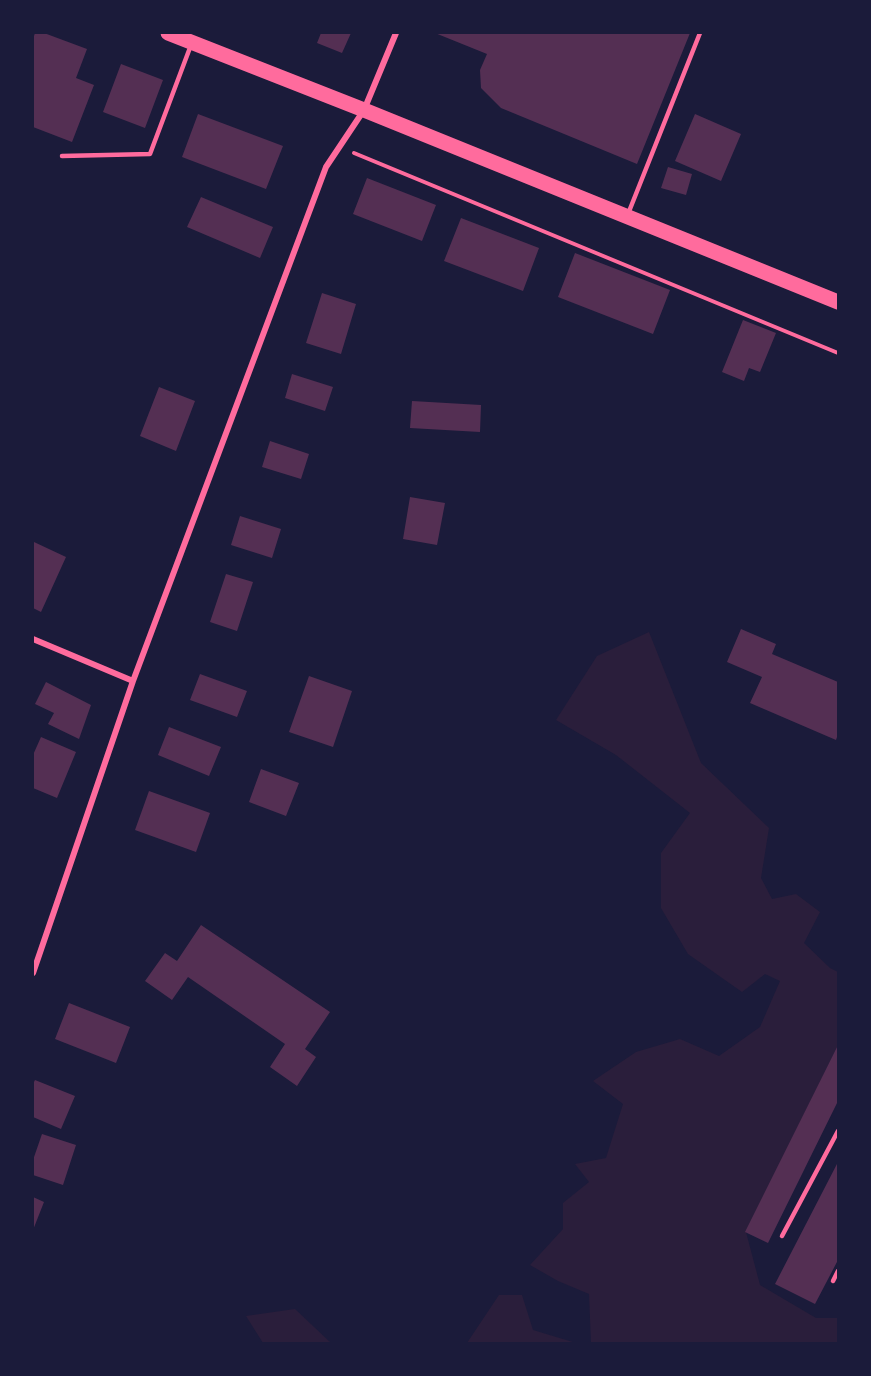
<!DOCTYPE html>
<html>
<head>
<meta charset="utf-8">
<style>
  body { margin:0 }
  #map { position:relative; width:871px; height:1376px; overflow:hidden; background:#1b1b3a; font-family:Commissioner,sans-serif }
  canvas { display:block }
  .frame { position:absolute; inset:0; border:34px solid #1b1b3a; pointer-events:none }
</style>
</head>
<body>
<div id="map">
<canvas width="871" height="1376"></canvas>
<div class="frame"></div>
</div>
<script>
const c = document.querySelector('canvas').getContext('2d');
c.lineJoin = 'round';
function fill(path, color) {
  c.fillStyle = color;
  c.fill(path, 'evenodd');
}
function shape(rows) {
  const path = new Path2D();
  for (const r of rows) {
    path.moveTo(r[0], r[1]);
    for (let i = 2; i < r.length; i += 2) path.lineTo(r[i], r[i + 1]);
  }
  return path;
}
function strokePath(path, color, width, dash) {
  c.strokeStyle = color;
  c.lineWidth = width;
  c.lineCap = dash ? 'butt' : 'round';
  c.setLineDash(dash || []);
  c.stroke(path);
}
fill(shape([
  [649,632,701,763,769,828,761,878,772,899,796,894,820,912,804,943,830,968,838,972,838,1045,746,1232,760,1285,816,1318,838,1318,838,1343,591,1343,589,1294,558,1281,530,1265,563,1229,563,1203,589,1182,575,1164,606,1158,623,1104,593,1081,636,1052,680,1039,719,1056,760,1027,780,981,765,974,742,992,688,954,661,908,661,853,690,813,616,755,556,720,597,656],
  [499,1295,522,1295,533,1330,576,1343,467,1343],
  [295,1309,331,1343,263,1343,246,1316]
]), '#2a1e3b');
fill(shape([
  [35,33,44,33,87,49,76,78,94,85,72,142,33,127,33,39],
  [321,33,351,33,342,53,317,43],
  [435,33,690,33,637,164,501,108,481,88,480,70,487,54],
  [121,64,163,80,145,128,103,112],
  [198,114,283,146,266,189,182,157],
  [695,114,741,134,721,181,675,161],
  [668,167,692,174,686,195,661,188],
  [367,178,436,205,422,241,353,214],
  [201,197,273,227,260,258,187,227],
  [461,218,539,248,523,291,444,261],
  [575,253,670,290,653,334,558,297],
  [322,293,356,304,341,354,306,343],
  [743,320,776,333,760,372,749,368,744,381,722,372],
  [292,374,333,387,325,411,285,398],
  [159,387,195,401,176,451,140,436],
  [412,401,481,405,480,432,410,428],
  [270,441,309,454,301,479,262,467],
  [410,497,445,503,437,545,403,539],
  [240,516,281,529,272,558,231,545],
  [34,542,66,557,41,612,33,608],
  [226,574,253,582,237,631,210,622],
  [741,629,776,644,772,654,838,682,838,734,836,740,750,703,762,677,727,662],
  [200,674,247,691,237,717,190,700],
  [309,676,352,691,333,747,289,732],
  [46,682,91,705,79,739,48,724,54,713,35,704],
  [169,727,221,747,209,776,158,755],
  [41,737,76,752,57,798,33,788,33,755],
  [261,769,299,783,286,816,249,802],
  [149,791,210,813,196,852,135,830],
  [201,925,330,1012,305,1049,316,1057,297,1086,270,1067,285,1044,188,977,172,1000,145,981,165,953,177,961],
  [69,1003,130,1027,116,1063,55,1039],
  [838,1045,838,1101,768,1243,745,1232],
  [35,1080,75,1096,61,1129,33,1117,33,1084],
  [42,1134,76,1145,63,1185,33,1175,33,1160],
  [838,1162,838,1260,815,1304,775,1284],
  [33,1197,44,1202,33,1230]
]), '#542f53');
strokePath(shape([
  [354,153,838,353]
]), '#ff6b9d', 4);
strokePath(shape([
  [62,156,150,154,191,45],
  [628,214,700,33],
  [782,1236,838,1131],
  [833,1281,838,1271]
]), '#ff6b9d', 4.5);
strokePath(shape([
  [33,639,133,681],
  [33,973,133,681,326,167,364,110,396,33]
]), '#ff6b9d', 6);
strokePath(shape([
  [168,33,364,110,838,302]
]), '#ff6b9d', 15);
</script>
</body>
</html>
